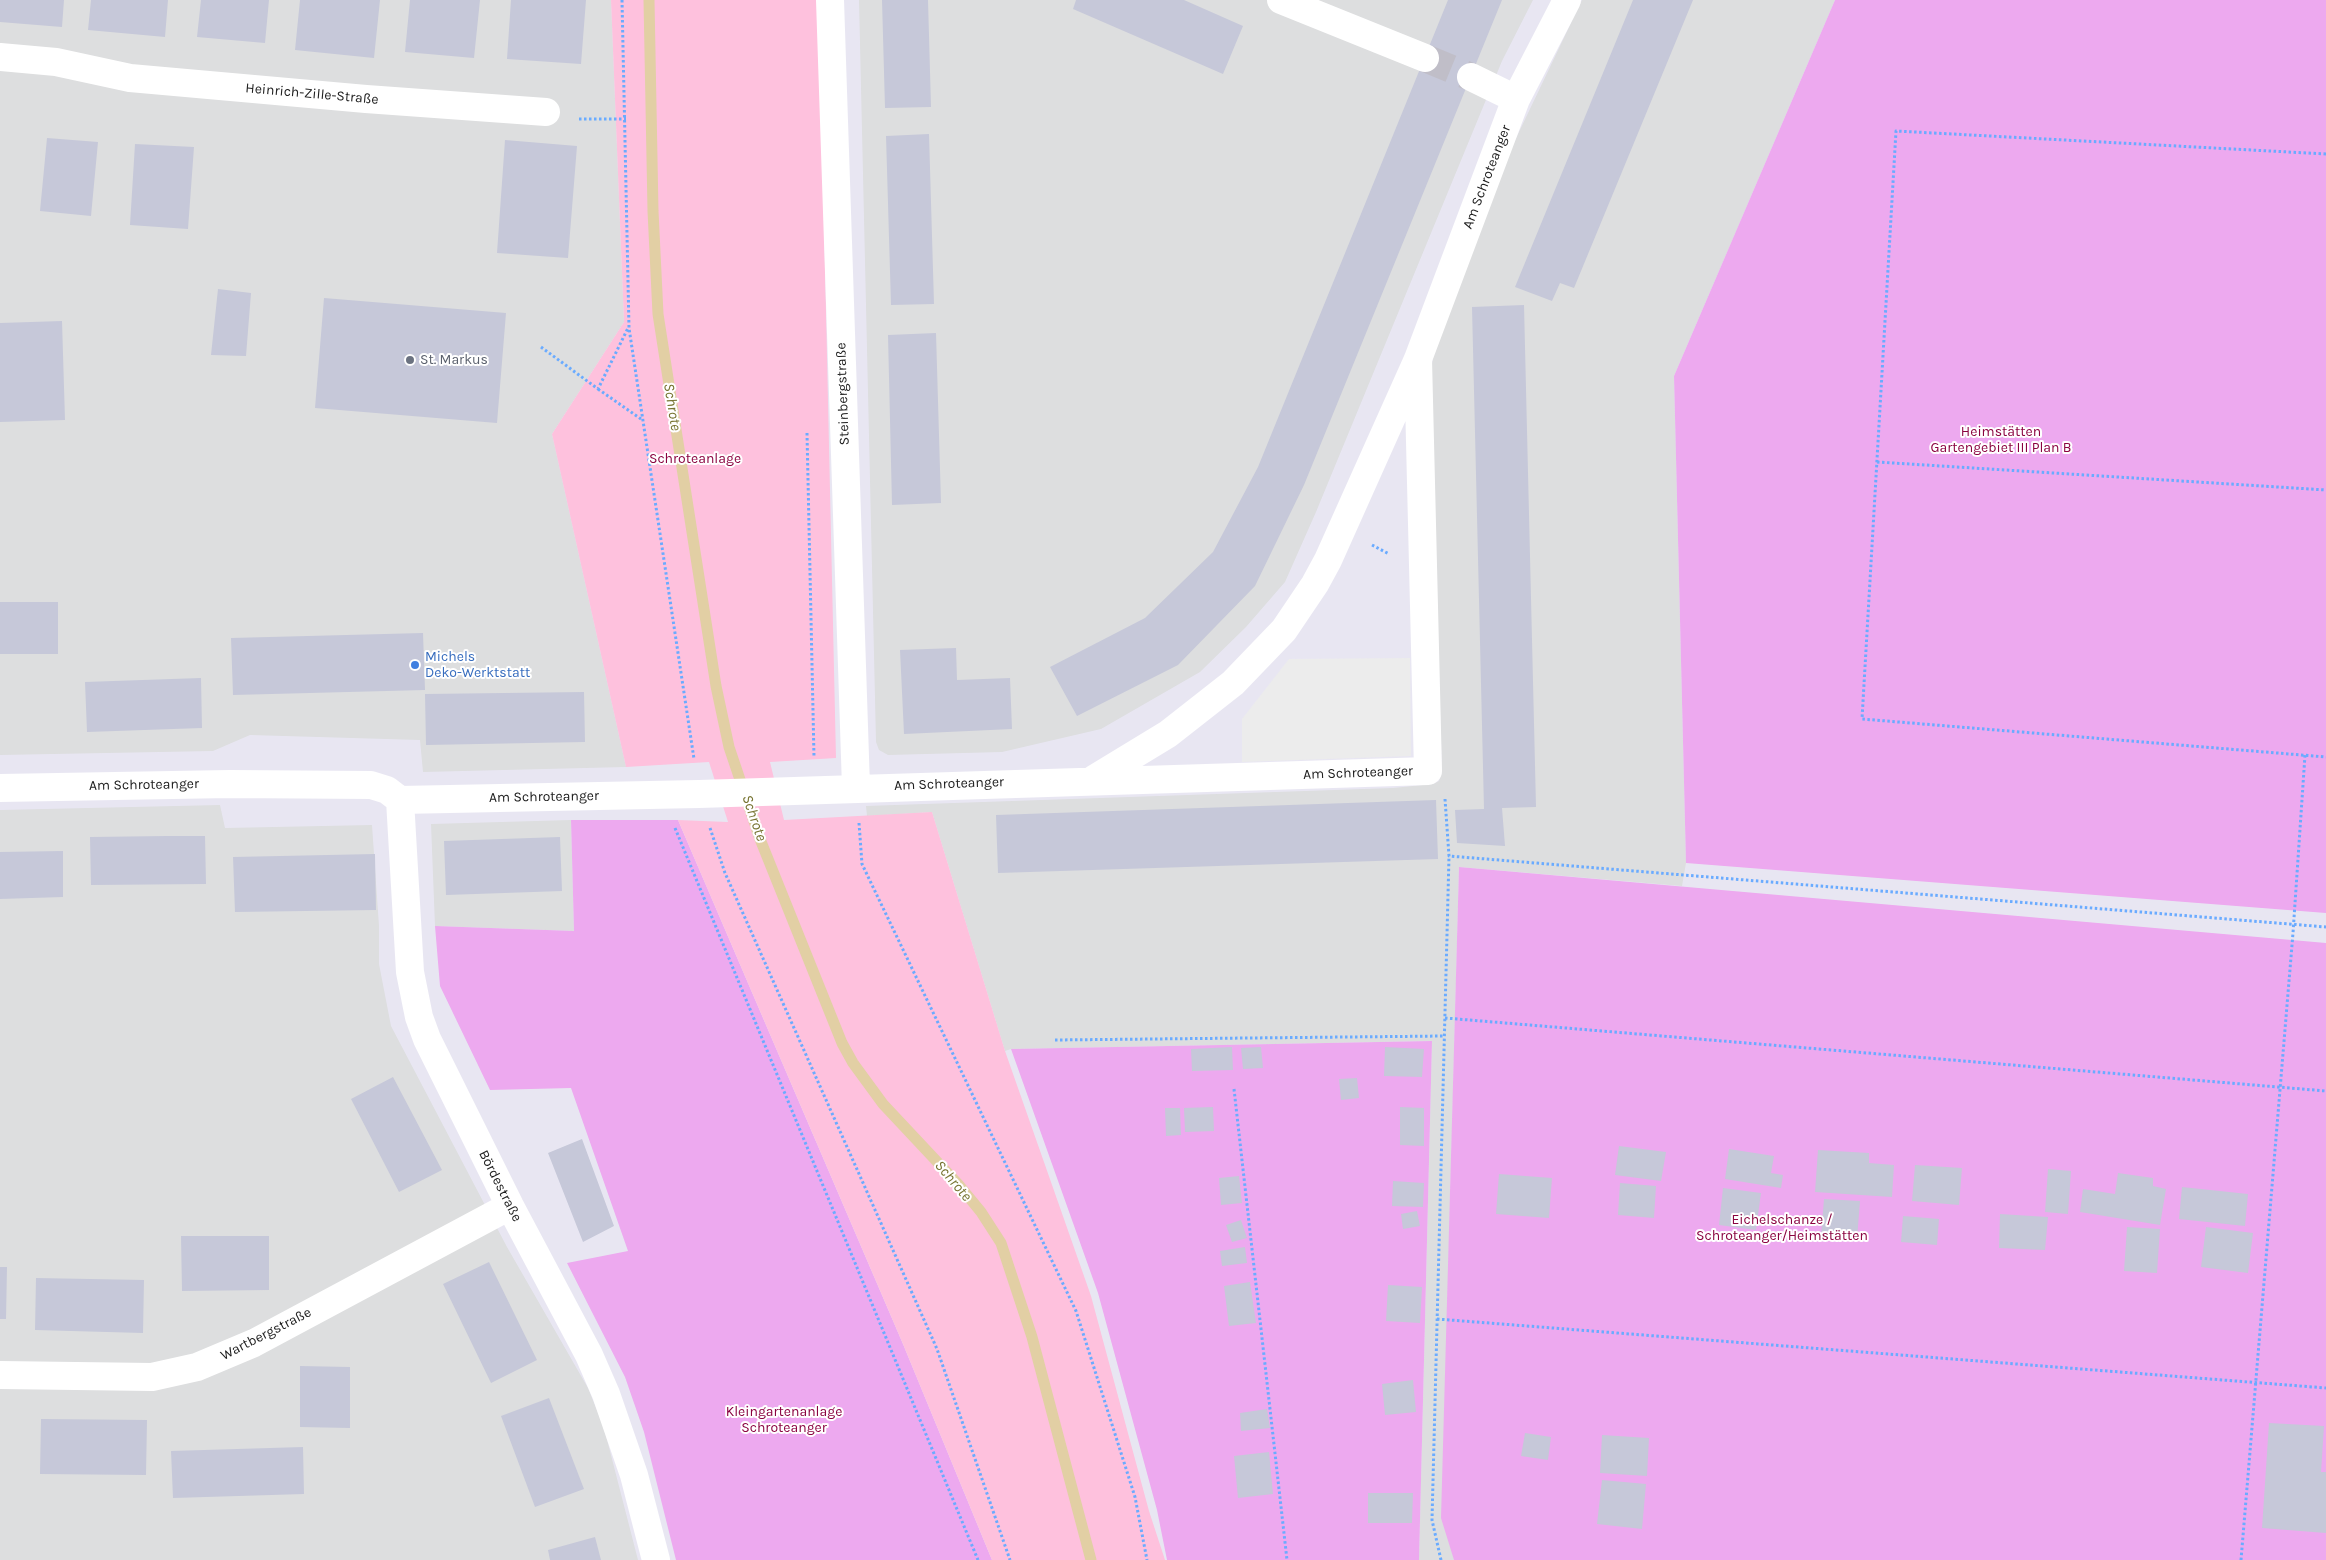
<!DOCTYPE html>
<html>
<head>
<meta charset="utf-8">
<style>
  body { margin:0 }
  canvas { display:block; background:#e8e6f2 }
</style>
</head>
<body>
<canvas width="2326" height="1560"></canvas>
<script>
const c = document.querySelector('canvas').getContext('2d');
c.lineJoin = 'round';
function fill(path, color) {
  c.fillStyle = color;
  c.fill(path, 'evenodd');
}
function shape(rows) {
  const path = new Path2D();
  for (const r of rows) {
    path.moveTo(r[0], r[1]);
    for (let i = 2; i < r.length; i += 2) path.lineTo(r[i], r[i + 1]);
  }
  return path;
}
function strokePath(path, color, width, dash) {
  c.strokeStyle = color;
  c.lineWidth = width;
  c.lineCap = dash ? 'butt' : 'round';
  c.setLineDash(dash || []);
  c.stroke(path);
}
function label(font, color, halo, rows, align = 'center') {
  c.font = font + ' Karla,sans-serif';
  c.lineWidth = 4;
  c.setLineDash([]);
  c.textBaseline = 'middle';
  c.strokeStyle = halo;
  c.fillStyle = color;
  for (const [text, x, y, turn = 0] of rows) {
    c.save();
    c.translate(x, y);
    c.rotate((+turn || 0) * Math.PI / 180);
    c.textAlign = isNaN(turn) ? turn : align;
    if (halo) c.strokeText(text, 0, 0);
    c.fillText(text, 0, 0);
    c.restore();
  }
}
fill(shape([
  [0,0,611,0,624,322,552,434,626,767,423,772,420,740,250,735,213,751,0,755],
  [859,0,1533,0,1502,61,1316,512,1285,582,1246,627,1200,672,1101,729,1002,752,888,755,879,750,876,742],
  [1582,0,1835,0,1674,376,1686,863,1682,886,1459,867,1447,1320,1454,1556,1454,1560,1419,1560,1432,1041,1011,1049,1005,1051,932,812,867,816,866,806,1393,788,1433,784,1439,781,1442,772,1431,420,1432,364,1437,335,1487,199],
  [220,805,225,828,372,825,379,926,379,964,391,1026,507,1247,588,1388,604,1428,638,1560,0,1560,0,810],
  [571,820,574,931,435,926,431,824]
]), '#dddedf');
fill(shape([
  [1835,0,2326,0,2326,913,1686,863,1674,376],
  [571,820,678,820,903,1344,992,1560,676,1560,644,1432,625,1377,567,1263,628,1251,571,1088,490,1090,440,986,435,926,574,931],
  [1459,867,2326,943,2326,1560,1454,1560,1441,1518],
  [1432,1041,1419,1560,1167,1560,1157,1510,1098,1293,1011,1049]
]), '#eda9ef');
fill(shape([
  [611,0,819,0,836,758,770,762,784,820,932,812,1005,1051,1091,1296,1149,1511,1165,1560,992,1560,903,1344,678,820,728,822,709,762,626,767,552,434,624,322]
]), '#fec1dd');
fill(shape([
  [1410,658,1411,756,1242,762,1242,719,1289,659]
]), '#ececec');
strokePath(shape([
  [649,0,653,211,658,314,716,686,729,747,760,839,842,1043,853,1063,883,1104,958,1184,981,1212,1001,1243,1032,1337,1091,1560]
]), '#e2cfa4', 11);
fill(shape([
  [0,0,64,0,62,27,0,22],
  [91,0,168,0,165,37,88,30],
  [201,0,269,0,265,43,197,37],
  [300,0,380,0,374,58,295,50],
  [410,0,480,0,474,58,405,52],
  [511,0,586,0,581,64,507,59],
  [882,0,928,0,931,107,885,108],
  [1076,0,1184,0,1243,26,1223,74,1073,9],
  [1448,0,1502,0,1304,485,1255,586,1178,665,1077,716,1050,667,1145,618,1213,552,1258,467],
  [1633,0,1693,0,1574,288,1560,283,1552,301,1515,287],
  [929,134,934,304,891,305,886,136],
  [47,138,98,142,91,216,40,211],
  [505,140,577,146,568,258,497,253],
  [135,144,194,147,188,229,130,225],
  [218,289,251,293,246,356,211,355],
  [324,298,506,313,497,423,315,408],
  [1524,305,1536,807,1502,808,1505,846,1457,843,1455,810,1484,809,1472,307],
  [62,321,65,420,0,422,0,323],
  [936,333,941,503,892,505,888,335],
  [0,602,58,602,58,654,0,654],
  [423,633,425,690,233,695,231,638],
  [956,648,957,680,1010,678,1012,729,904,734,900,650],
  [201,678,202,728,87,732,85,682],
  [584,692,585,742,426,745,425,694],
  [1436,800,1438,859,998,873,996,815],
  [167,836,205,836,206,884,91,885,90,837],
  [560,837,562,891,446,895,444,841],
  [63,851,63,897,0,899,0,852],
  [375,854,376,910,235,912,233,857],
  [1232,1047,1233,1070,1192,1071,1191,1049],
  [1261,1047,1263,1068,1243,1069,1241,1048],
  [1385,1047,1424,1049,1422,1077,1384,1076],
  [393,1077,442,1170,399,1192,351,1099],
  [1357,1078,1359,1098,1341,1100,1339,1079],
  [1213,1107,1214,1131,1185,1132,1184,1108],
  [1400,1107,1424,1108,1424,1146,1400,1145],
  [1165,1108,1180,1108,1181,1135,1166,1136],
  [582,1139,614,1226,583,1242,548,1153],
  [1619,1146,1666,1152,1661,1181,1615,1175],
  [1729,1149,1774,1156,1771,1173,1783,1175,1781,1188,1725,1179],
  [1818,1150,1869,1153,1869,1163,1894,1165,1892,1197,1815,1192],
  [1915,1165,1962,1168,1959,1205,1912,1201],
  [2048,1169,2071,1171,2068,1214,2045,1212],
  [2118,1173,2153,1178,2153,1186,2166,1189,2160,1225,2080,1212,2083,1189,2115,1194],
  [1499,1174,1552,1178,1549,1218,1496,1214],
  [1239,1176,1242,1203,1221,1205,1219,1178],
  [1393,1181,1424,1183,1423,1207,1392,1206],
  [1620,1183,1656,1186,1654,1218,1618,1215],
  [2182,1187,2248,1194,2245,1226,2179,1219],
  [1723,1188,1761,1193,1756,1230,1719,1225],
  [1824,1199,1860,1201,1857,1239,1821,1236],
  [1417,1211,1420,1226,1403,1229,1401,1214],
  [2000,1214,2048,1217,2045,1250,1999,1248],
  [1903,1216,1939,1219,1937,1245,1901,1242],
  [1241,1220,1247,1238,1232,1242,1226,1225],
  [2127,1227,2160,1229,2157,1273,2124,1271],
  [2206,1227,2253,1233,2248,1273,2201,1267],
  [181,1236,269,1236,269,1290,182,1291],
  [1245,1247,1247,1263,1222,1266,1220,1251],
  [489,1262,537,1360,491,1383,443,1284],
  [0,1267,7,1267,6,1319,0,1319],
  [36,1278,144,1280,143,1333,35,1330],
  [1250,1282,1256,1323,1229,1326,1224,1286],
  [1388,1285,1422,1287,1420,1323,1386,1321],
  [300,1366,350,1367,350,1428,300,1427],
  [1413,1380,1416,1412,1385,1415,1382,1384],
  [549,1398,584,1489,535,1507,501,1416],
  [1267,1409,1270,1428,1241,1431,1240,1413],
  [41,1419,147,1420,146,1475,40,1474],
  [2269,1423,2324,1426,2321,1472,2326,1472,2326,1533,2262,1528],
  [1525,1433,1551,1437,1548,1460,1521,1456],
  [1602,1435,1649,1438,1647,1476,1600,1473],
  [303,1447,304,1494,173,1498,171,1451],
  [1269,1452,1273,1494,1238,1498,1234,1456],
  [1602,1480,1646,1484,1642,1529,1597,1524],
  [1368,1493,1413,1493,1412,1523,1368,1523],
  [595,1537,601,1560,550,1560,548,1550]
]), '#c6c8d9');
strokePath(shape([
  [1425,58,1471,77]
]), '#c0bec8', 28, [28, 14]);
strokePath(shape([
  [622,0,629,328,694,759],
  [579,119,626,119],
  [2326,154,1896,131,1862,719,2326,757],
  [541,347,598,389,628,328],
  [598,389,641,419],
  [807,433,814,757],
  [1877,462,2326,490],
  [1372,545,1389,554],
  [1445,799,1449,856,2326,927],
  [859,823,862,864,1076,1311,1135,1497,1147,1560],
  [675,828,978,1560],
  [710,828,725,873,937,1349,1010,1560],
  [1445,1018,2326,1091],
  [1055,1040,1444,1036],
  [1234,1089,1287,1560],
  [1437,1319,2326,1388],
  [1441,1560,1432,1520,1449,856],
  [2241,1560,2293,933,2305,755]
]), '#6aabff', 3, [2.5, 2.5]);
strokePath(shape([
  [830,0,856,787],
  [1281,0,1425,58],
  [0,57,56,62,130,78,366,99,546,112],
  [1471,77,1516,99],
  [1094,779,1168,734,1233,683,1284,630,1315,584,1328,560,1418,359,1516,99,1567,0],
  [0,788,230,784,371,785,387,790,400,800,699,794,1428,771,1418,359],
  [400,800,410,972,419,1017,427,1039,510,1206,589,1355,606,1394,634,1475,656,1560],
  [0,1375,152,1377,197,1367,254,1343,510,1206]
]), '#fff', 28);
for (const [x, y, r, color] of [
  [410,360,5,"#6b7280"],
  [415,665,5,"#3f7fe0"]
]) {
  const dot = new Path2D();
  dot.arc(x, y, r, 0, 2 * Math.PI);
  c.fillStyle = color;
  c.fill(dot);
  strokePath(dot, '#fff', 2);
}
label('14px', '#202020', '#fff', [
  ["Heinrich-Zille-Straße",312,94,5],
  ["Am Schroteanger",1487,177,-69],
  ["Steinbergstraße",843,394,-92],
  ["Am Schroteanger",1358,773,-2],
  ["Am Schroteanger",949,784,-2],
  ["Am Schroteanger",144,785,-1],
  ["Am Schroteanger",544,797,-1],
  ["Bördestraße",500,1186,63],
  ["Wartbergstraße",266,1334,-27]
]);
label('14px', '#5b616d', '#fff', [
  ["St. Markus",420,360]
], 'left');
label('14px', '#8a0340', '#fff', [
  ["Heimstätten",2001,432],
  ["Gartengebiet III Plan B",2001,448],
  ["Schroteanlage",695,459],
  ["Eichelschanze /",1782,1220],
  ["Schroteanger/Heimstätten",1782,1236],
  ["Kleingartenanlage",784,1412],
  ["Schroteanger",784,1428]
]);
label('14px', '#366cbe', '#fff', [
  ["Michels",425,657],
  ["Deko-Werktstatt",425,673]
], 'left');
label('italic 15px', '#767330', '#fff', [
  ["Schrote",672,407,81],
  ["Schrote",754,818,71],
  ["Schrote",953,1181,50]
]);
</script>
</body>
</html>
